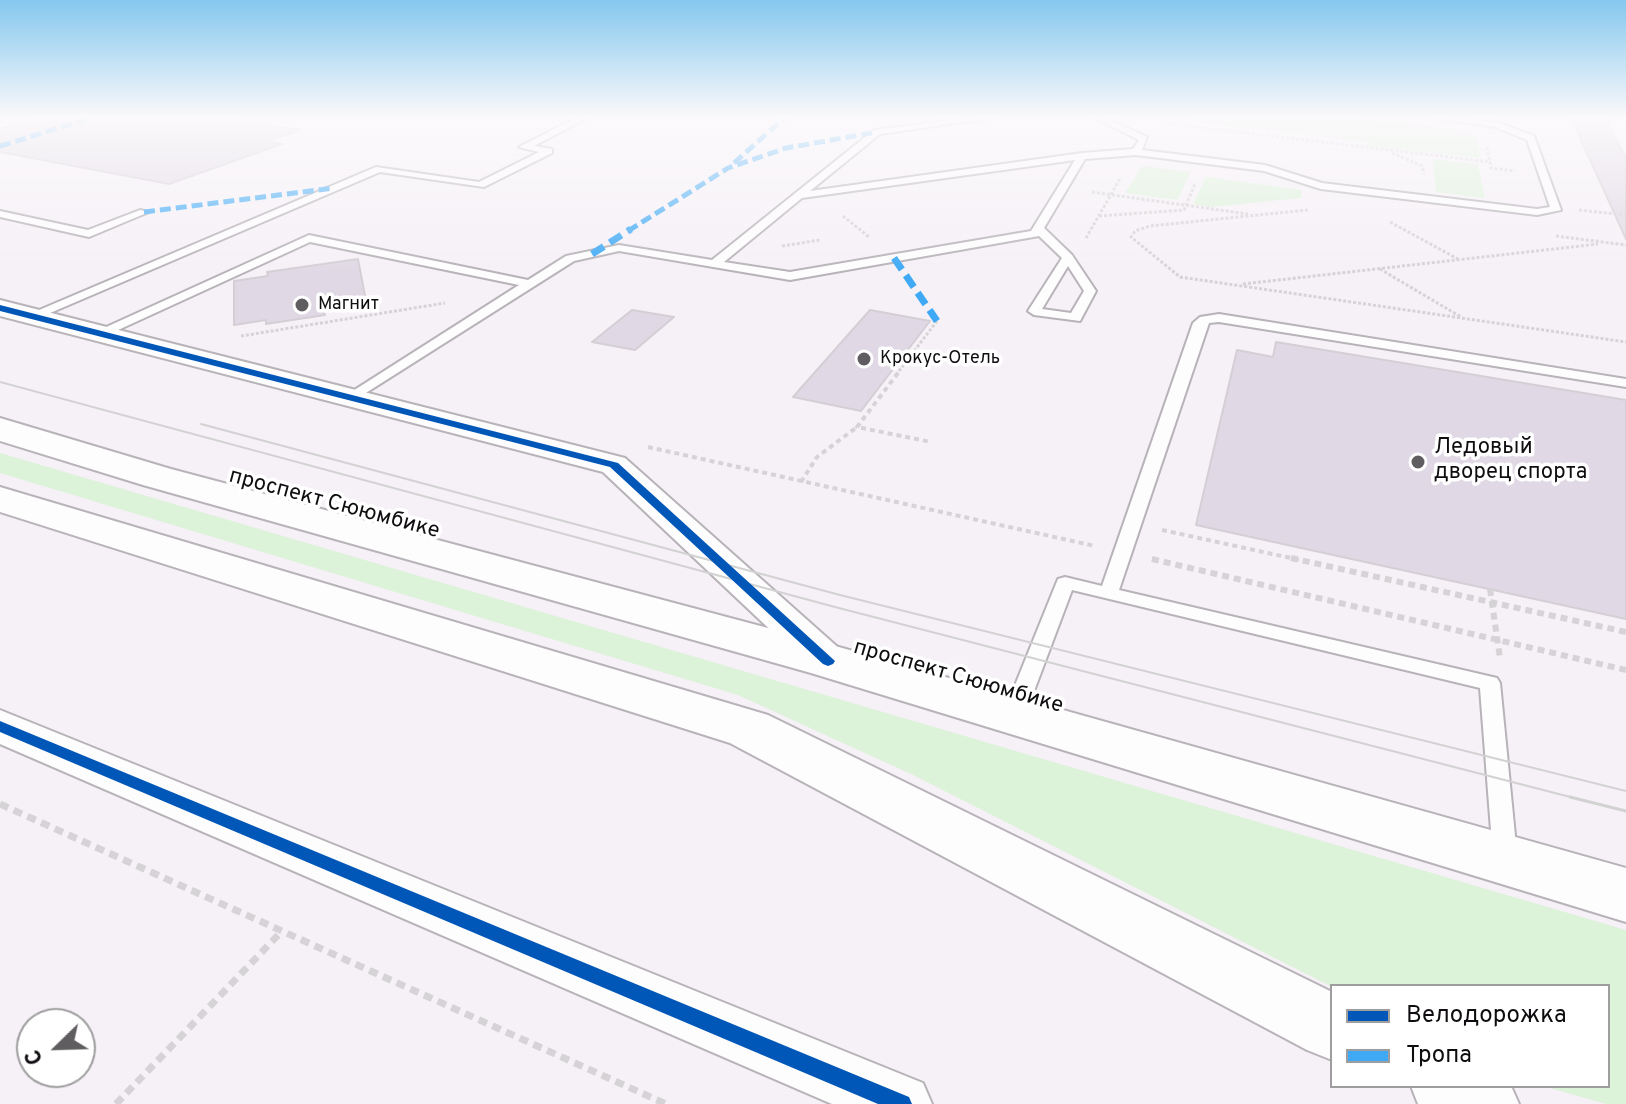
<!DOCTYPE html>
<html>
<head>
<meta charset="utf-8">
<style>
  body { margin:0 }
  #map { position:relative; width:1626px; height:1104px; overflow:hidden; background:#f6f1f7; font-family:Overpass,sans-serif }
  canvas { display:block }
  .legend { position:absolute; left:1330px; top:984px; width:280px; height:104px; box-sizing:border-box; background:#fff; border:2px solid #9f9e9f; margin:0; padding:10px 14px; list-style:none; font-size:24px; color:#100d10 }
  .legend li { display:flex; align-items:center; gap:16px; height:40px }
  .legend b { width:40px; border:2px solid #9f9e9f }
  .north { position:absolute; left:16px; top:1008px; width:80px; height:80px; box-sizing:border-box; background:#fff; border:2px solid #9f9e9f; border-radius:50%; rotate:247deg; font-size:22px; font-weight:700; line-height:32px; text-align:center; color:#100d10 }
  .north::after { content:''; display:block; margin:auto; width:28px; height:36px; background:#605d61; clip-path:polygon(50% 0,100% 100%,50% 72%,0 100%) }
</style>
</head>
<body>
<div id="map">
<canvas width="1626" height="1104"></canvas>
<ul class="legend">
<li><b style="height:10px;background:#0057b8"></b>Велодорожка</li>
<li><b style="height:10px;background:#3fa9f5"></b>Тропа</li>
</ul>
<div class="north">С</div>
</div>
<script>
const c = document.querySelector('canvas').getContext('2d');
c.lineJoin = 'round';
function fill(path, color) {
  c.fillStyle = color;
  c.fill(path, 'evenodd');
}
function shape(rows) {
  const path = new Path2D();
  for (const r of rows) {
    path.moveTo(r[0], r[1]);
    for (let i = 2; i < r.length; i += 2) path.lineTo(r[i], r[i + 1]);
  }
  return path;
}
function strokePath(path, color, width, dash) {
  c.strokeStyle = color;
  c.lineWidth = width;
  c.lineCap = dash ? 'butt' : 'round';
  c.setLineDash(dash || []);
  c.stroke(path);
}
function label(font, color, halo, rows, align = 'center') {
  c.font = font + ' Overpass,sans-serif';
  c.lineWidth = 7;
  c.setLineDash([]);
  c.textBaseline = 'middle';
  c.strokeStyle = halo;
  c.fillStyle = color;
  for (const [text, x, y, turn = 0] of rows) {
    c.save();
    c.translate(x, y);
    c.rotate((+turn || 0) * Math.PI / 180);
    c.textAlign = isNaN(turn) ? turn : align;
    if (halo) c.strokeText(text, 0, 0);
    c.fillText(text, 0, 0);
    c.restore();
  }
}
fill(shape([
  [1194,118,1353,118,1456,129,1457,133,1476,135,1481,158,1369,146,1368,142,1192,122],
  [1433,159,1478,164,1485,198,1436,192],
  [1142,166,1191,172,1177,200,1125,193],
  [1206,177,1302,190,1301,198,1212,207,1193,204],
  [0,453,1626,930,1626,1104,1606,1104,1543,1086,1608,1086,1608,986,1332,987,913,775,738,695,0,473]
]), '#dcf2d9');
const building = shape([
  [37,118,224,118,300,130,268,141,282,144,169,184,0,152,0,129,37,118],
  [1571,118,1604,118,1626,157,1626,239,1571,118],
  [358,259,365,296,353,298,354,307,324,311,325,315,266,324,266,320,234,325,234,281,268,276,267,272,358,259],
  [632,310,674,317,635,350,592,342,632,310],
  [870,310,930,321,861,411,793,397,870,310],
  [1276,342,1626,400,1626,619,1196,525,1237,350,1273,357,1276,342]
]);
fill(building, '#e0d9e5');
strokePath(building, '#d3cfd5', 2);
const lane = shape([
  [576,118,587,118,534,146,552,149,552,153,484,187,380,172,36,319,25,316,376,167,479,182,539,152,519,147,576,118],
  [967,118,992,118,880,134,810,191,1082,153,1133,149,1139,140,1095,118,1106,118,1147,137,1142,150,1265,165,1322,183,1537,209,1550,207,1527,140,1495,127,1437,118,1463,118,1500,123,1534,136,1561,210,1537,215,1321,189,1264,171,1136,155,1085,159,1044,228,1072,255,1096,291,1080,321,1034,315,1028,311,1062,258,1039,236,790,280,619,251,574,261,350,403,345,402,345,396,519,285,310,242,105,336,95,336,93,333,309,235,528,280,566,256,619,245,712,260,874,130,967,118],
  [1075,160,1031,231,790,272,724,262,802,198,1075,160],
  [1068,266,1084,291,1071,313,1042,309,1068,266],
  [140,210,149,212,89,237,0,217,0,211,88,230,140,210],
  [1219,314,1626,379,1626,387,1219,322,1209,323,1119,590,1497,678,1500,683,1517,856,1514,863,1505,866,1496,863,1493,856,1480,688,1072,590,1025,715,1022,720,1014,723,1006,720,1003,715,1058,579,1065,577,1102,586,1193,323,1200,317,1219,314]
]);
const street = shape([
  [0,300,625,458,842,651,848,661,842,671,828,675,814,671,603,472,0,316,0,300],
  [0,710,923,1083,932,1104,832,1104,0,744,0,710]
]);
const secondary = shape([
  [0,418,171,469,828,644,1626,868,1626,922,811,673,143,485,0,441,0,418],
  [0,487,768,715,1332,992,1332,1060,1307,1050,730,743,0,512,0,487],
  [1411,1086,1511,1086,1519,1104,1418,1104,1411,1086]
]);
strokePath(lane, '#b7b3b8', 4);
strokePath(street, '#b7b3b8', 4);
strokePath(secondary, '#b7b3b8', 4);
strokePath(shape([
  [1162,123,1491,162],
  [1487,147,1491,168,1515,171],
  [1392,153,1422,166,1424,174],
  [1092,192,1248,214],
  [1308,210,1150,226,1135,231,1131,237,1180,277,1626,342],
  [1579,210,1626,215],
  [843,216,869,237],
  [1099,216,1184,210,1195,184],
  [1390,222,1458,259],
  [1556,236,1626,245],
  [1086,238,1121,177],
  [782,246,820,240],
  [1380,269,1461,317],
  [1243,284,1598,244],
  [241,336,445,303],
  [896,375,937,321]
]), '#d5d3d5', 3, [3, 2]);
strokePath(shape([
  [898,373,857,427,931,442],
  [648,447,1095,546],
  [801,482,817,457,857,427],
  [1162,530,1300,560],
  [1152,559,1157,560]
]), '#d5d3d5', 4, [5, 4]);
strokePath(shape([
  [1291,558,1626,632],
  [1152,559,1626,670],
  [1490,589,1500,658]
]), '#d5d3d5', 6, [7, 5]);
strokePath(shape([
  [0,804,666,1104],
  [116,1104,282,931]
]), '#d5d3d5', 7, [9, 6]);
fill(lane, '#fefdfe');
fill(street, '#fefdfe');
fill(secondary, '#fefdfe');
strokePath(shape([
  [0,382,835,607,1578,799],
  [201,424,840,595,1626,791]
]), '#d3d2d3', 2);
strokePath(shape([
  [1570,797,1626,811]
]), '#d3d2d3', 3);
strokePath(shape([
  [0,146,91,118],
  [734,163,784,118],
  [144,212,334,188],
  [628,231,728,168,786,148,877,132]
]), '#3fa9f5', 5, [11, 5]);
strokePath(shape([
  [592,254,631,229],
  [894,258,937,321]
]), '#3fa9f5', 7, [14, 7]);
fill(shape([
  [0,305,618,463,835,661,833,664,828,666,823,664,610,467,0,311,0,305],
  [0,721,909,1097,912,1104,878,1104,0,732,0,721]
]), '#0057b8');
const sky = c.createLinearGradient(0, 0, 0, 273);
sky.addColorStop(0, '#85c8ee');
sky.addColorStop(0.43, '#fbf9fb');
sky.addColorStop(1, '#fbf9fb00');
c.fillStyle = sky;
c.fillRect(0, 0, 1626, 273);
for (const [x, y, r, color] of [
  [302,305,8,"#605d61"],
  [864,359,8,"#605d61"],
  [1418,462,8,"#605d61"]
]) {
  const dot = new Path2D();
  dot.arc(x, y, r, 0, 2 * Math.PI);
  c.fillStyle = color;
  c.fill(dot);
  strokePath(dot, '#fff', 3);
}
label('18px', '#100d10', '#fff', [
  ["Магнит",318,305],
  ["Крокус-Отель",880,359]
], 'left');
label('22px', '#100d10', '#fff', [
  ["Ледовый",1434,449],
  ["дворец спорта",1434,474]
], 'left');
label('22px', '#100d10', '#fff', [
  ["проспект Сююмбике",334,505,15],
  ["проспект Сююмбике",958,678,16]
]);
</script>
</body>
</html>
